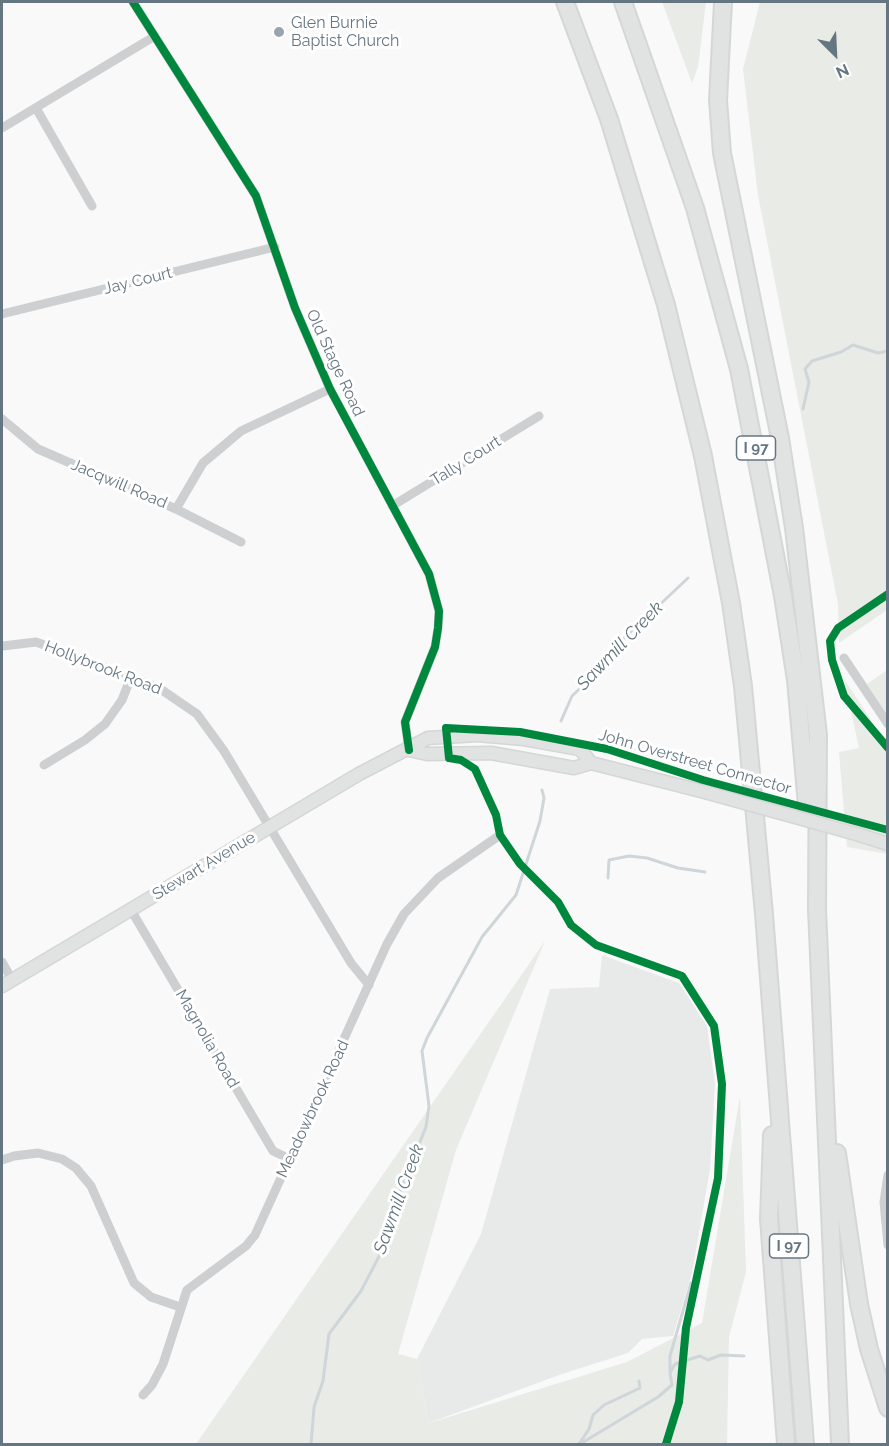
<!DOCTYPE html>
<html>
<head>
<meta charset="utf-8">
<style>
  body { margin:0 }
  #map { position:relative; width:889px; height:1446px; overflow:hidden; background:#f9f9f9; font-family:Raleway,sans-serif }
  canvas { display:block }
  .frame { position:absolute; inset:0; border:3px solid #657683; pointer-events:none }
  .north { position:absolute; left:805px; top:24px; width:60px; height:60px; -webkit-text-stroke:4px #fff; paint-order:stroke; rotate:156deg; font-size:16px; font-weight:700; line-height:24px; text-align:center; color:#657683 }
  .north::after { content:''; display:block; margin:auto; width:21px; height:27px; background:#657683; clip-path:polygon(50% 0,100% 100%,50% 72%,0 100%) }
</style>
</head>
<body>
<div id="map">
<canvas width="889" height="1446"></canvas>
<div class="frame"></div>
<div class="north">N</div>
</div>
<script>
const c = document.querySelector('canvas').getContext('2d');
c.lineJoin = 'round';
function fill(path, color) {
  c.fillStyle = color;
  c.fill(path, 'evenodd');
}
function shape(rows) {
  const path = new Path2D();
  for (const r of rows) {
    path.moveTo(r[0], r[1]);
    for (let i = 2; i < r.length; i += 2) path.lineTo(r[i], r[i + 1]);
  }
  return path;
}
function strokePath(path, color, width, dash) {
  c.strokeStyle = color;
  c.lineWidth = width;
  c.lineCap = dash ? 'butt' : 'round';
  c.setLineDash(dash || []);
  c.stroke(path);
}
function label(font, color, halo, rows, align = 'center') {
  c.font = font + ' Raleway,sans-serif';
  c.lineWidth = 6;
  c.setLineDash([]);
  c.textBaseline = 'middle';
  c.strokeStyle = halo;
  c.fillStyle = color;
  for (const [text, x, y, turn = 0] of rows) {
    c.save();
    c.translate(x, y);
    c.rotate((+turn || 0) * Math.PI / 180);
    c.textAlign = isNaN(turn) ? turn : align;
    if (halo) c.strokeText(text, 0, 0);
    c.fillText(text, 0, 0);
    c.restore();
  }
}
fill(shape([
  [602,955,679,983,707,1026,715,1084,710,1169,692,1273,673,1336,642,1339,628,1353,562,1374,429,1423,417,1359,481,1234,550,989,599,987]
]), '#e8e9e9');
fill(shape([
  [662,2,706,2,698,67,692,83],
  [760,2,887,2,887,610,839,643,838,604,758,195,743,69],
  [887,670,887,714,867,684],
  [844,679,887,744,887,854,847,847,839,752,859,748],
  [545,941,456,1150,398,1354,417,1359,429,1423,627,1362,702,1323,740,1096,746,1272,729,1337,727,1444,196,1444]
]), '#e8ebe6');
strokePath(shape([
  [803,409,809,382,805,369,812,361,841,352,853,345,878,353,888,351],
  [561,721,572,696,607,663,619,643,688,578],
  [608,878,609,860,629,856,647,858,678,868,705,872],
  [670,1372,670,1356,691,1283],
  [311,1444,314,1407,323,1381,329,1334,361,1291,386,1243,393,1209,426,1127,429,1106,422,1051,427,1038,482,937,516,895,540,821,544,798,542,790],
  [579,1444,589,1429,593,1415,604,1405,640,1388,639,1381],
  [580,1444,658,1397,672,1385,670,1373,675,1364,700,1356,708,1360,721,1355,744,1356]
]), '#ced6d9', 3);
const secondary = shape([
  [409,750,427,754,491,753,574,768,591,763,705,792],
  [860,835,888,844],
  [2,986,359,774,428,738,477,735,524,739,580,749,591,763]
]);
const highway = shape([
  [565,2,609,119,666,305,703,456,731,603,743,686,764,914,805,1444],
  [623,2,695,208,739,369,783,596,796,680,808,816],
  [723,2,718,100,722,153,780,438,794,528,818,735,817,909,840,1444],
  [772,1135,769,1219,786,1444],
  [837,1153,859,1304,869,1349,888,1408]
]);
strokePath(secondary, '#d5d6d7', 15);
strokePath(highway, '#d5d6d6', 20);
strokePath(shape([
  [133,2,256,196,295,308,330,389,429,574,439,611,438,628,435,647,405,722,409,750],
  [36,108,92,206],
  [2,128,155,36],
  [2,314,275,247],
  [2,419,38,449,176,509,241,542],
  [392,506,539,416],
  [176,509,203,463,241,431,330,389],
  [3,646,36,642,159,688,197,714,224,751,351,963,369,985],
  [844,658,888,724],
  [44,765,85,740,105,724,122,700,131,677],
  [131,910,273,1151,290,1159],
  [2,962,12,980],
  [2,1160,14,1156,38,1153,62,1159,76,1168,91,1186,134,1283,151,1297,180,1307],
  [888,1175,884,1202,888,1245],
  [143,1395,152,1385,163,1364,187,1290,246,1246,255,1235,387,944,404,914,438,878,500,835]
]), '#cecfd0', 9);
strokePath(secondary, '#e1e2e2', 12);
strokePath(highway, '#e1e2e2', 16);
const secondaryBridge = shape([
  [705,792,860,835]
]);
strokePath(secondaryBridge, '#d5d6d7', 15, []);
strokePath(secondaryBridge, '#e1e2e2', 12);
strokePath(shape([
  [133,2,256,196,295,308,330,389,429,574,439,611,438,628,435,647,405,722,409,750],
  [888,594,838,628,830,641,832,660,844,696,888,748],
  [666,1444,679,1402,686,1328,718,1178,722,1084,714,1026,682,976,596,945,571,925,558,902,520,864,500,835,496,815,475,769,461,760,449,758,446,728,520,732,607,749,703,780,888,830]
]), '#00873e', 8);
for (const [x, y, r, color] of [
  [279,32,6,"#99a4ac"]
]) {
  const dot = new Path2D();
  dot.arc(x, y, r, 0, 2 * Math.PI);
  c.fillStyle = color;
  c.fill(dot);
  strokePath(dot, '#fff', 2);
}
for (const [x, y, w] of [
  [756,448,39],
  [789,1246,39]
]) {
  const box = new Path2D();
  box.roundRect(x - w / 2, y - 12, w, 24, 4.5);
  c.fillStyle = '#fff';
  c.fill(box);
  strokePath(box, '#657683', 1.5);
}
label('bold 15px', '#657683', null, [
  ["I 97",756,448],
  ["I 97",789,1246]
]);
label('16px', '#657683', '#fff', [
  ["Glen Burnie",291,23],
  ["Baptist Church",291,41]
], 'left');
label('16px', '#657683', '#fff', [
  ["Jay Court",138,281,-14],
  ["Old Stage Road",335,363,65],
  ["Tally Court",466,461,-32],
  ["Jacqwill Road",119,484,23],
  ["Hollybrook Road",103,668,21],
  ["John Overstreet Connector",695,762,16],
  ["Stewart Avenue",204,866,-31],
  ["Magnolia Road",207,1039,60],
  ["Meadowbrook Road",313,1109,-65]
]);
label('italic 18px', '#60757c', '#fff', [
  ["Sawmill Creek",620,646,-46],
  ["Sawmill Creek",399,1199,-70]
]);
</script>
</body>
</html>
